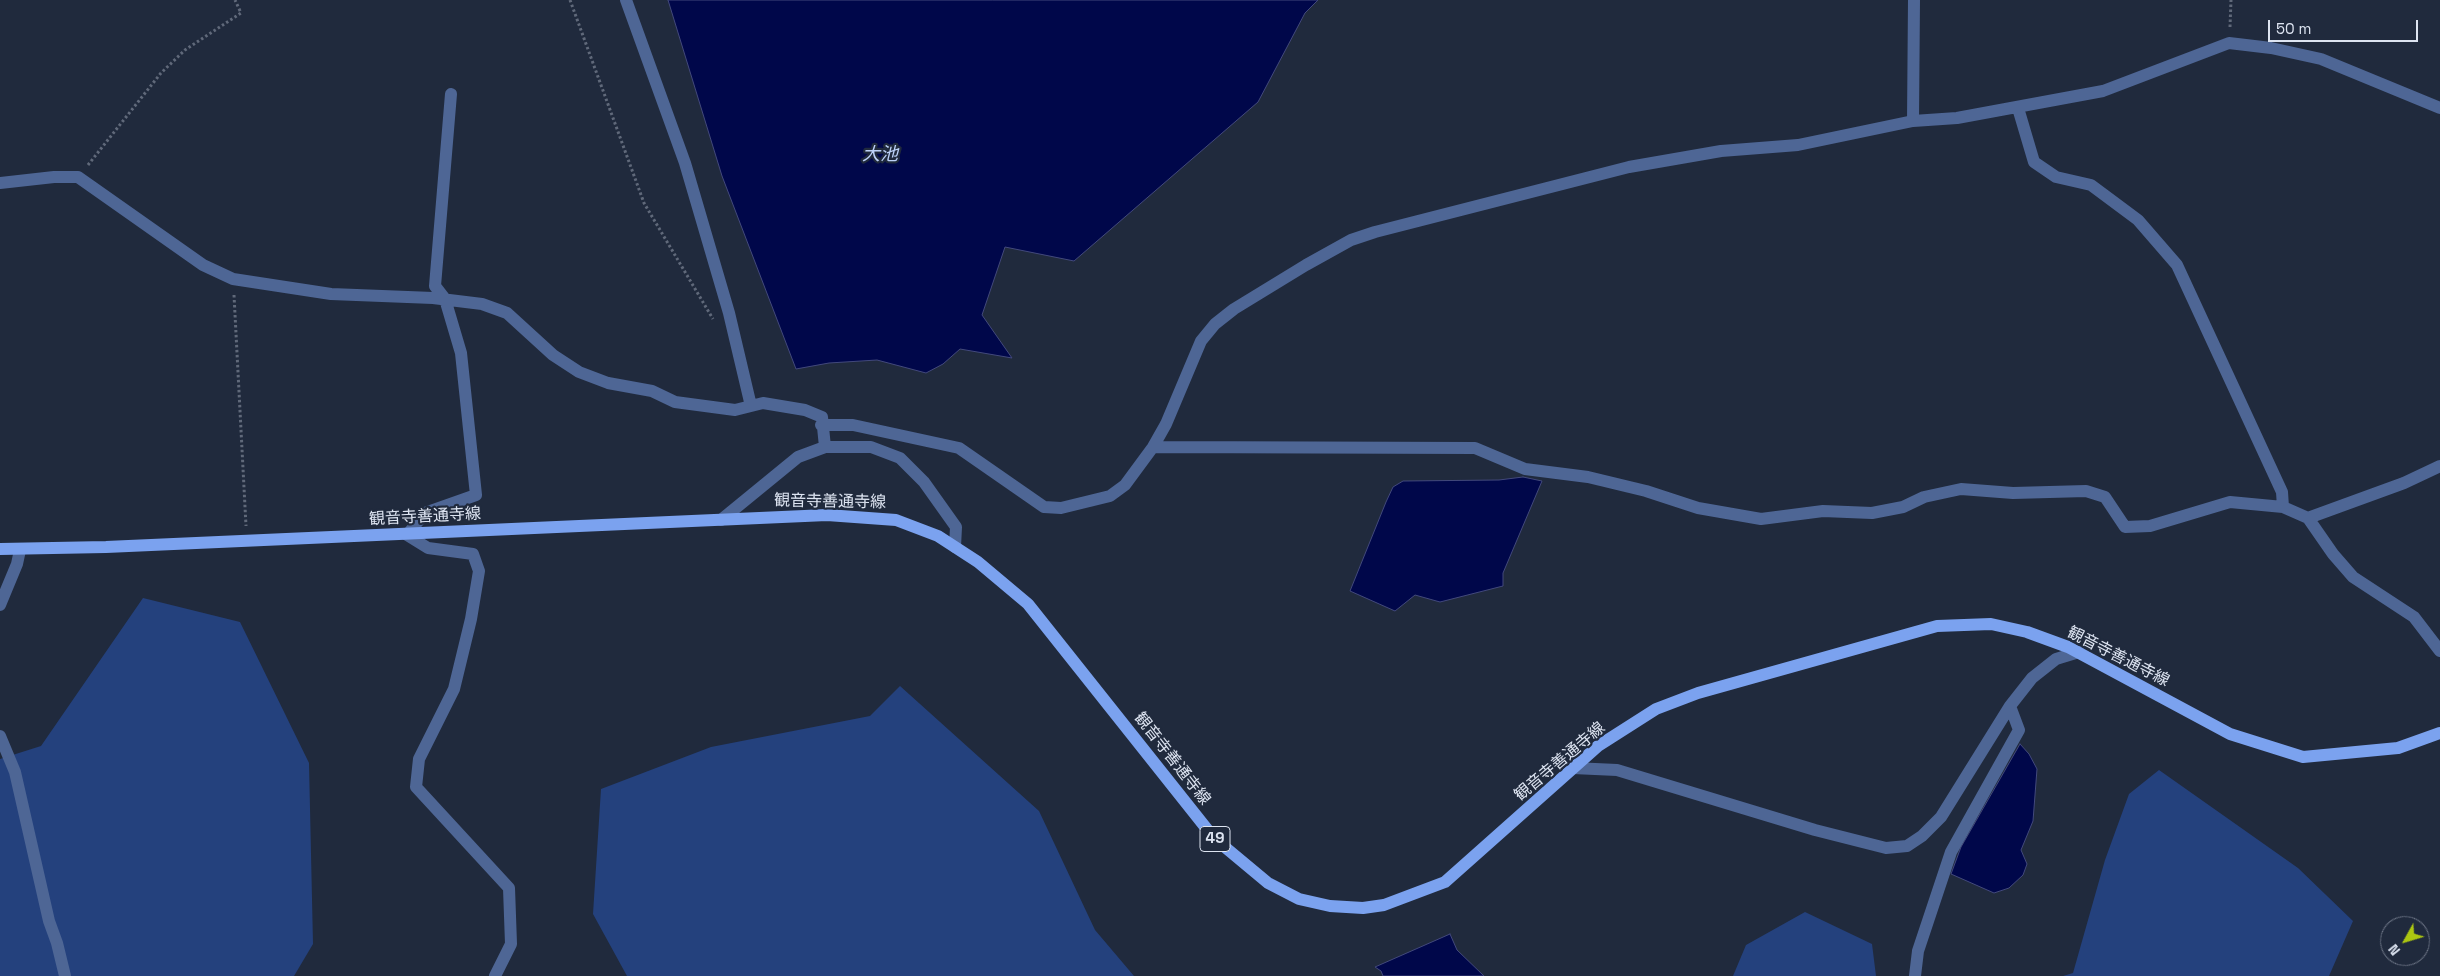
<!DOCTYPE html>
<html>
<head>
<meta charset="utf-8">
<style>
  body { margin:0 }
  #map { position:relative; width:2440px; height:976px; overflow:hidden; background:#202a3d; font-family:"Space Grotesk",sans-serif }
  canvas { display:block }
  .north { position:absolute; left:2380px; top:916px; width:50px; height:50px; box-sizing:border-box; background:#202a3d; border:1px solid #6c7485; border-radius:50%; rotate:231deg; font-size:14px; font-weight:700; line-height:20px; text-align:center; color:#dde4f1 }
  .north::after { content:''; display:block; margin:auto; width:18px; height:22px; background:#acc611; clip-path:polygon(50% 0,100% 100%,50% 72%,0 100%) }
  .scale { position:absolute; left:2268px; top:20px; width:150px; height:22px; box-sizing:border-box; border:2px solid #dde4f1; border-top:0; padding-left:6px; font-size:15px; line-height:18px; white-space:nowrap; color:#dde4f1; -webkit-text-stroke:4px #202a3d; paint-order:stroke }
</style>
</head>
<body>
<div id="map">
<canvas width="2440" height="976"></canvas>
<div class="north">N</div>
<div class="scale">50 m</div>
</div>
<script>
const c = document.querySelector('canvas').getContext('2d');
c.lineJoin = 'round';
function fill(path, color) {
  c.fillStyle = color;
  c.fill(path, 'evenodd');
}
function shape(rows) {
  const path = new Path2D();
  for (const r of rows) {
    path.moveTo(r[0], r[1]);
    for (let i = 2; i < r.length; i += 2) path.lineTo(r[i], r[i + 1]);
  }
  return path;
}
function strokePath(path, color, width, dash) {
  c.strokeStyle = color;
  c.lineWidth = width;
  c.lineCap = dash ? 'butt' : 'round';
  c.setLineDash(dash || []);
  c.stroke(path);
}
function label(font, color, halo, rows, align = 'center') {
  c.font = font + ' "Space Grotesk","Noto Sans JP",sans-serif';
  c.lineWidth = 4.5;
  c.setLineDash([]);
  c.textBaseline = 'middle';
  c.strokeStyle = halo;
  c.fillStyle = color;
  for (const [text, x, y, turn = 0] of rows) {
    c.save();
    c.translate(x, y);
    c.rotate((+turn || 0) * Math.PI / 180);
    c.textAlign = isNaN(turn) ? turn : align;
    if (halo) c.strokeText(text, 0, 0);
    c.fillText(text, 0, 0);
    c.restore();
  }
}
fill(shape([
  [143,598,240,622,309,763,313,944,294,976,0,976,0,759,41,746],
  [900,686,1039,811,1095,930,1134,976,627,976,593,914,601,789,711,747,870,716],
  [2159,770,2298,868,2353,921,2329,976,2063,976,2073,973,2105,860,2129,794],
  [1805,912,1872,944,1876,976,1733,976,1746,945]
]), '#24417d');
const water = shape([
  [668,0,1318,0,1305,13,1258,102,1074,261,1005,247,982,315,1012,358,960,349,943,364,926,373,877,360,829,363,796,369,722,176,668,0],
  [1523,477,1542,481,1503,573,1503,586,1440,602,1415,595,1395,611,1350,591,1386,502,1393,487,1403,481,1499,480,1523,477],
  [2020,744,2029,754,2037,769,2033,821,2021,850,2027,864,2023,875,2009,888,1994,893,1951,874,1961,847,2020,744],
  [1450,934,1457,950,1484,976,1383,976,1381,971,1375,967,1450,934]
]);
fill(water, '#00074a');
strokePath(water, '#42497c', 1);
strokePath(shape([
  [570,0,644,203,713,319],
  [2230,27,2231,0],
  [88,165,161,73,185,50,241,13,235,0],
  [234,295,246,526]
]), '#60697a', 3, [2.5, 2.5]);
strokePath(shape([
  [626,0,685,163,729,313,751,406],
  [451,94,435,286,445,299,461,353,476,495,425,513,407,535,428,548,473,554,479,571,471,619,454,689,419,759,416,787,509,888,511,944,495,976],
  [2018,108,2034,162,2056,177,2091,185,2138,220,2177,265,2282,492,2283,507],
  [1913,121,1914,0],
  [0,183,54,177,78,177,203,265,233,279,331,294,433,298,482,304,507,313,553,355,579,372,608,383,652,391,675,402,735,410,763,403,805,410,822,417,825,447],
  [821,425,853,425,959,448,1044,507,1061,508,1110,496,1125,485,1153,447,1166,424,1201,341,1215,324,1234,309,1306,265,1351,240,1375,232,1629,167,1721,151,1798,145,1913,121,1957,118,2103,91,2229,43,2271,48,2321,59,2440,108],
  [1153,447,1475,448,1525,469,1588,477,1646,491,1698,508,1761,519,1823,511,1872,513,1903,507,1924,497,1961,489,2013,493,2086,491,2105,497,2125,527,2150,526,2230,502,2283,507,2308,518,2333,554,2353,577,2414,617,2440,651],
  [2308,518,2404,483,2440,466],
  [721,520,798,457,825,447,871,447,900,458,924,482,956,527,955,547],
  [0,605,17,564,20,550],
  [0,736,15,772,49,921,57,943,65,976],
  [1573,768,1617,770,1815,830,1886,848,1907,846,1922,836,1941,817,2010,706,2032,678,2056,659,2079,652],
  [1915,976,1918,951,1951,852,2019,730,2010,706]
]), '#4e6695', 12);
strokePath(shape([
  [0,549,106,547,827,515,896,520,938,536,978,562,1028,604,1214,838,1268,883,1299,899,1330,906,1363,908,1384,905,1445,882,1598,746,1656,709,1698,693,1937,626,1991,624,2027,632,2068,647,2230,734,2303,757,2398,748,2440,733]
]), '#7ba2ef', 12);
for (const [x, y, w] of [
  [1215,839,30]
]) {
  const box = new Path2D();
  box.roundRect(x - w / 2, y - 12.5, w, 25, 4);
  c.fillStyle = '#202a3d';
  c.fill(box);
  strokePath(box, '#dde4f1', 1);
}
label('bold 15px', '#dde4f1', null, [
  ["49",1215,839]
]);
label('16px', '#dde4f1', '#202a3d', [
  ["観音寺善通寺線",830,502,1],
  ["観音寺善通寺線",425,517,-3],
  ["観音寺善通寺線",2118,657,27],
  ["観音寺善通寺線",1172,759,52],
  ["観音寺善通寺線",1560,762,-40]
]);
label('italic 18px', '#bcd1f8', '#202a3d', [
  ["大池",880,155]
]);
</script>
</body>
</html>
